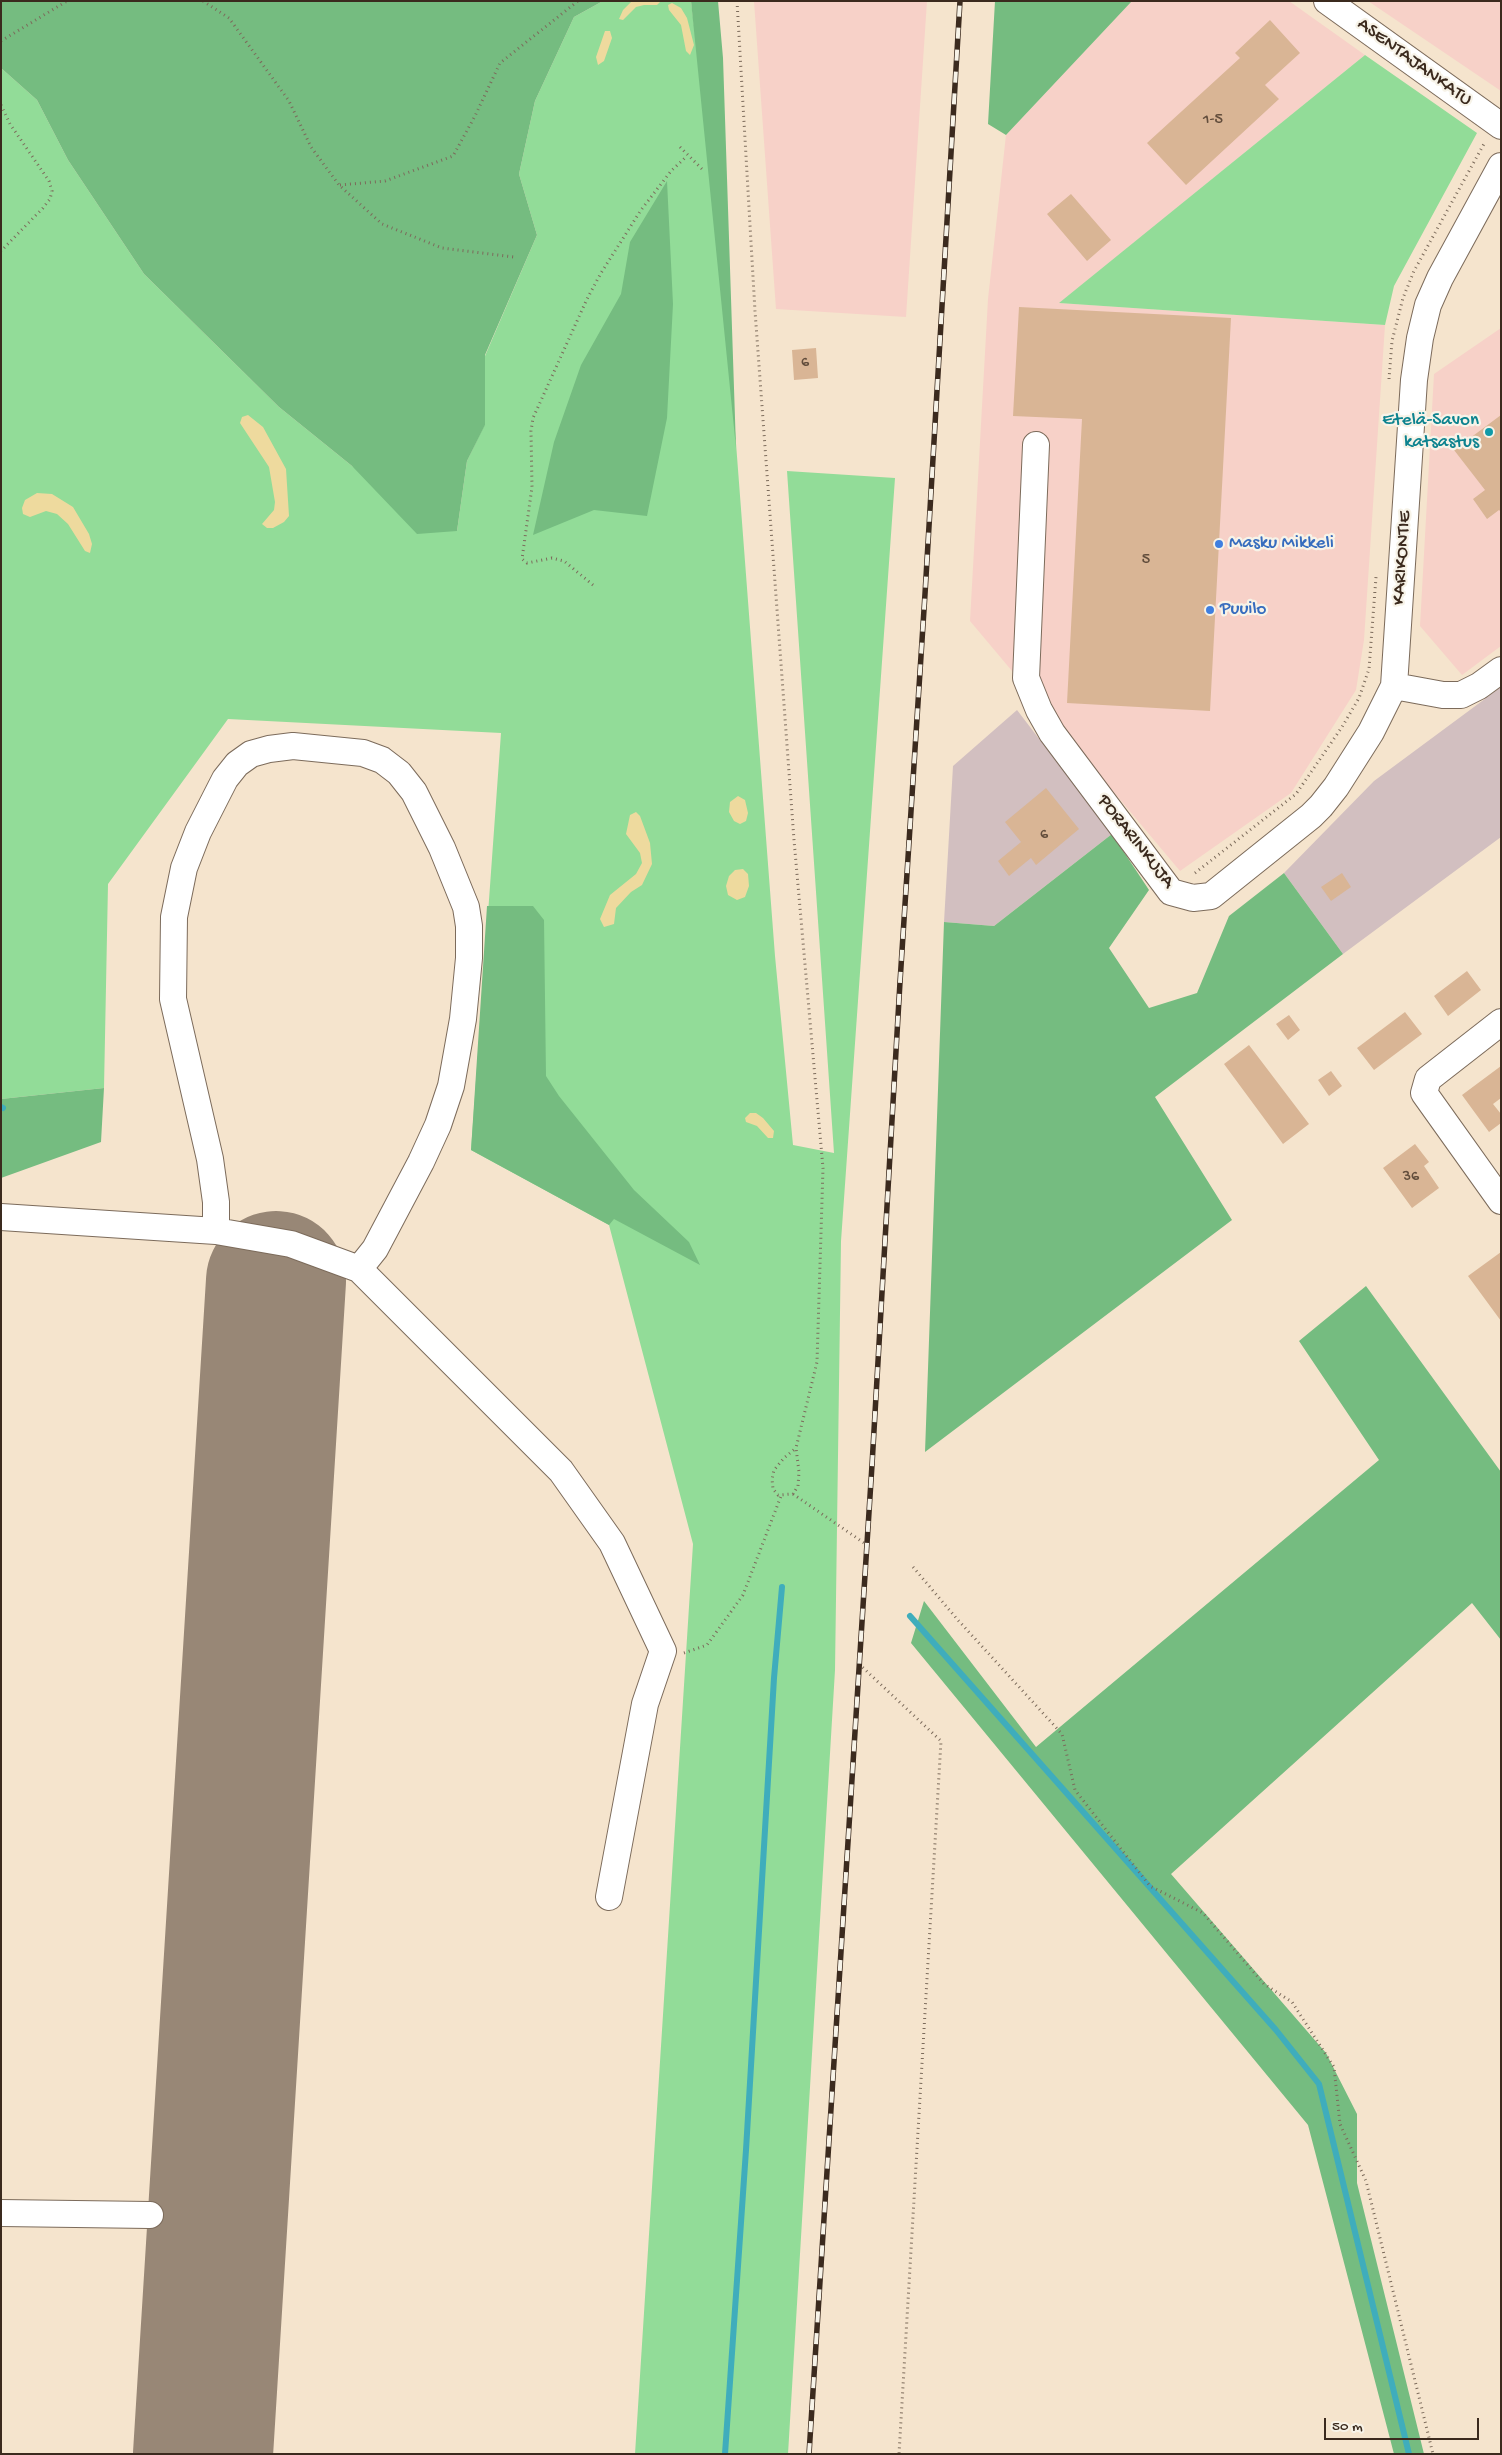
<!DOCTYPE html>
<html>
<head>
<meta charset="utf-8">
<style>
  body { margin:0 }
  #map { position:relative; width:1502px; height:2455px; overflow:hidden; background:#f5e4cd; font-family:"Gochi Hand",sans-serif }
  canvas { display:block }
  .frame { position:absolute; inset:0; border:2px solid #3b2a1e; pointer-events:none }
  .scale { position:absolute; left:1324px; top:2418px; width:155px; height:22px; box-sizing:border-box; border:2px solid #3b2a1e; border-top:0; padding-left:6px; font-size:15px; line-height:18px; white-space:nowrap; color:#3b2a1e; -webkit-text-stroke:4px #f7f3e8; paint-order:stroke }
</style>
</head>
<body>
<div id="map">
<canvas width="1502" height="2455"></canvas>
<div class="frame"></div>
<div class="scale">50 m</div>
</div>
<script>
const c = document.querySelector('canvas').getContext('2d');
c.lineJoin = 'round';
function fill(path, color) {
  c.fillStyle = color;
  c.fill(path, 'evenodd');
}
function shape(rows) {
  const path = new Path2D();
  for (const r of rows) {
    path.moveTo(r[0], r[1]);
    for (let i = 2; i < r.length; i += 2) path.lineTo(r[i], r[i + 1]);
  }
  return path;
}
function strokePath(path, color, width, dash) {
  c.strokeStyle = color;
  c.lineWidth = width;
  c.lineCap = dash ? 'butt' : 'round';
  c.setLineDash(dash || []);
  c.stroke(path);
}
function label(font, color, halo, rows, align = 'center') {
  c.font = font + ' "Gochi Hand",sans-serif';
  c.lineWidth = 4.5;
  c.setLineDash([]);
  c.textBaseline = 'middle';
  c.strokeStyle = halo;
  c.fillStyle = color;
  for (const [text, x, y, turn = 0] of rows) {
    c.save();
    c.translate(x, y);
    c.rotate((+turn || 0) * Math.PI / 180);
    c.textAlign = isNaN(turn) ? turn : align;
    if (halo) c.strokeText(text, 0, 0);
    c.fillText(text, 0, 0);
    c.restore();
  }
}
fill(shape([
  [754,1,927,1,906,317,776,309],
  [1132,1,1289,1,1365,55,1060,303,1385,325,1364,640,1356,690,1291,793,1180,871,970,621,988,299,1006,135],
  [1368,1,1501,1,1501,91],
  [1501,328,1501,646,1462,675,1420,626,1434,374]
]), '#f7d1c8');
fill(shape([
  [1501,687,1501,837,1343,954,1284,873,1374,781],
  [1017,710,1112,834,994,926,944,922,953,766]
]), '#d2bfc0');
fill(shape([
  [603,1,691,1,721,246,775,956,793,1145,834,1153,787,471,895,478,841,1241,835,1670,788,2454,635,2454,693,1544,609,1225,471,1150,501,733,228,719,108,884,104,1088,1,1099,1,68,37,100,68,160,144,274,279,407,352,466,457,531,467,461,485,424,485,356,537,235,519,174,535,101,574,17],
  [1365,55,1477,133,1394,286,1385,325,1059,303]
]), '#92dc98');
fill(shape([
  [1,1,603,1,574,17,535,101,519,174,537,235,485,355,485,425,467,461,457,531,417,534,352,466,279,407,144,274,68,160,37,100,1,68],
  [691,1,718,1,723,58,736,448],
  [995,1,1132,1,1006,135,988,124],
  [667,181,673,304,667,418,647,516,594,510,533,535,554,442,581,365,621,294,630,242],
  [1112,834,1149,890,1109,948,1149,1008,1197,993,1229,916,1284,873,1343,954,1155,1097,1232,1220,925,1452,944,922,994,926],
  [487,906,533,906,544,920,546,1076,559,1096,634,1190,689,1242,700,1265,614,1219,609,1225,471,1150],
  [104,1088,101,1142,1,1178,1,1099],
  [1366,1286,1501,1472,1501,1640,1472,1603,1171,1874,1326,2053,1357,2114,1357,2183,1424,2454,1394,2454,1308,2125,911,1643,924,1601,1036,1747,1379,1460,1299,1341]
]), '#75bc80');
fill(shape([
  [632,1,660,1,660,2,657,5,644,5,636,7,623,20,619,19,623,10],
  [672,3,681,8,687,18,694,45,690,55,686,51,681,25,669,10,668,5],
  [605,31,610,31,612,38,604,61,598,65,596,57],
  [248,415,263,427,286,469,289,516,284,522,273,528,267,528,262,524,274,510,275,502,269,467,240,423,242,417],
  [37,493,52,494,73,507,89,534,92,544,90,553,85,551,68,524,57,514,46,511,30,517,23,514,22,508,25,500],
  [738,796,745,800,748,813,746,821,740,824,734,821,729,812,730,802],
  [636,812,640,816,650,843,652,864,642,885,631,892,616,908,614,924,604,927,600,919,610,895,636,874,642,863,640,853,626,834,630,815],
  [743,869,748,874,749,886,745,897,737,900,728,895,726,886,729,876,735,870],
  [750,1113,756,1113,763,1118,774,1131,773,1138,768,1138,757,1126,746,1122,745,1118]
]), '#eeda9e');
strokePath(shape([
  [1,1107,3,1108],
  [910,1616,1276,2030,1319,2084,1409,2454],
  [725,2454,746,2150,774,1678,782,1587]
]), '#3fadbc', 6);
strokePath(shape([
  [203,2454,276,1281]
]), '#988776', 140);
fill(shape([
  [1270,20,1300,53,1265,85,1279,99,1186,185,1147,143,1240,58,1235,53],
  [1071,194,1111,240,1087,261,1047,214],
  [1019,307,1231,318,1210,711,1067,703,1082,419,1013,416],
  [816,348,818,378,794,380,792,350],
  [1501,415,1501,512,1499,510,1487,519,1473,499,1485,490,1454,450],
  [1046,788,1079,829,1036,865,1031,858,1009,876,998,861,1021,842,1005,822],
  [1342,873,1351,887,1331,901,1321,887],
  [1467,971,1481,990,1448,1016,1434,996],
  [1405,1012,1422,1034,1374,1070,1357,1048],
  [1289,1015,1300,1030,1288,1040,1276,1024],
  [1249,1045,1309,1124,1283,1144,1224,1064],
  [1501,1066,1501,1098,1493,1104,1501,1114,1501,1123,1489,1132,1462,1095],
  [1331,1071,1342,1086,1329,1096,1318,1080],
  [1415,1144,1429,1162,1424,1166,1439,1188,1412,1208,1383,1168],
  [1501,1252,1501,1321,1468,1276]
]), '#d9b595');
const minor = shape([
  [1327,1,1501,126],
  [1036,445,1026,678,1039,710,1052,733,1171,892,1193,898,1211,896,1311,816,1321,806,1336,787,1371,732,1394,686,1414,380,1420,338,1428,305,1440,278,1501,166],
  [1394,686,1443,695,1461,695,1479,686,1501,670],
  [1501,1022,1428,1079,1424,1093,1501,1201],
  [1,1217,216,1231,291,1244,359,1269,561,1471,612,1543,663,1651,645,1704,609,1897],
  [216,1231,216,1202,210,1159,173,999,174,917,184,868,198,832,225,779,237,764,251,754,269,749,293,746,363,753,382,760,399,773,414,792,442,848,466,907,469,926,469,958,463,1019,451,1086,438,1125,421,1162,375,1249,359,1269],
  [1,2213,150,2215]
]);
strokePath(minor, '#7c6b5b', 28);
strokePath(shape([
  [203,1,229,18,289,101,311,147,339,185,382,224,442,248,514,257],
  [737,1,755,311,794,840,823,1168,817,1362,796,1448,799,1472,798,1486,793,1494,778,1495,773,1489,772,1479,774,1470,784,1458,796,1448],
  [1,41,67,1],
  [1,105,10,124,49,181,52,191,50,199,43,208,1,251],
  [680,147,703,170],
  [340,185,385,181,453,156,475,116,500,63,578,1],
  [1389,379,1392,341,1403,298,1414,271,1485,142],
  [593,585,564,561,552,558,527,563,522,559,532,487,531,431,533,418,587,299,601,273,641,210,671,171,687,156],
  [1195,873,1296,794,1342,727,1359,698,1369,669,1376,577],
  [793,1494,867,1545],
  [913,1567,957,1619,1062,1734,1075,1790,1150,1886,1203,1913,1264,1984,1292,2002,1334,2067,1340,2124,1366,2181,1433,2454],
  [684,1653,707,1645,743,1595,781,1496],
  [859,1664,941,1741,899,2454]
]), '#7c6b5b', 3, [1, 4]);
strokePath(minor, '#fff', 26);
const rail = shape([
  [809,2454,872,1465,900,982,925,594,960,1]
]);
strokePath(rail, '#3b2a1e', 5.5);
strokePath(rail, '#f7f3e8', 4, [11]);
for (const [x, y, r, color] of [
  [1489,432,5,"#0f9aa8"],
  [1219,544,5,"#3f7fe0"],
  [1210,610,5,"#3f7fe0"]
]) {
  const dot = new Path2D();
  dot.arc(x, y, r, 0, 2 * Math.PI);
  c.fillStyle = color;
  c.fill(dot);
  strokePath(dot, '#f7f3e8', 2);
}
label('16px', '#624d3c', null, [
  ["1-5",1213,121],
  ["6",805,364],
  ["5",1146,561],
  ["6",1044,836],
  ["36",1411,1178]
]);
label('19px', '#3b2a1e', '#f7f3e8', [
  ["ASENTAJANKATU",1414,63,36],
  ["KARIKONTIE",1403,558,-86],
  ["PORARINKUJA",1135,842,52]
]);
label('19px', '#0d838f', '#f7f3e8', [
  ["Etelä-Savon",1479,421],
  ["katsastus",1479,443]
], 'right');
label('19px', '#366cbe', '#f7f3e8', [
  ["Masku Mikkeli",1229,544],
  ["Puuilo",1220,610]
], 'left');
</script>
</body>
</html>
